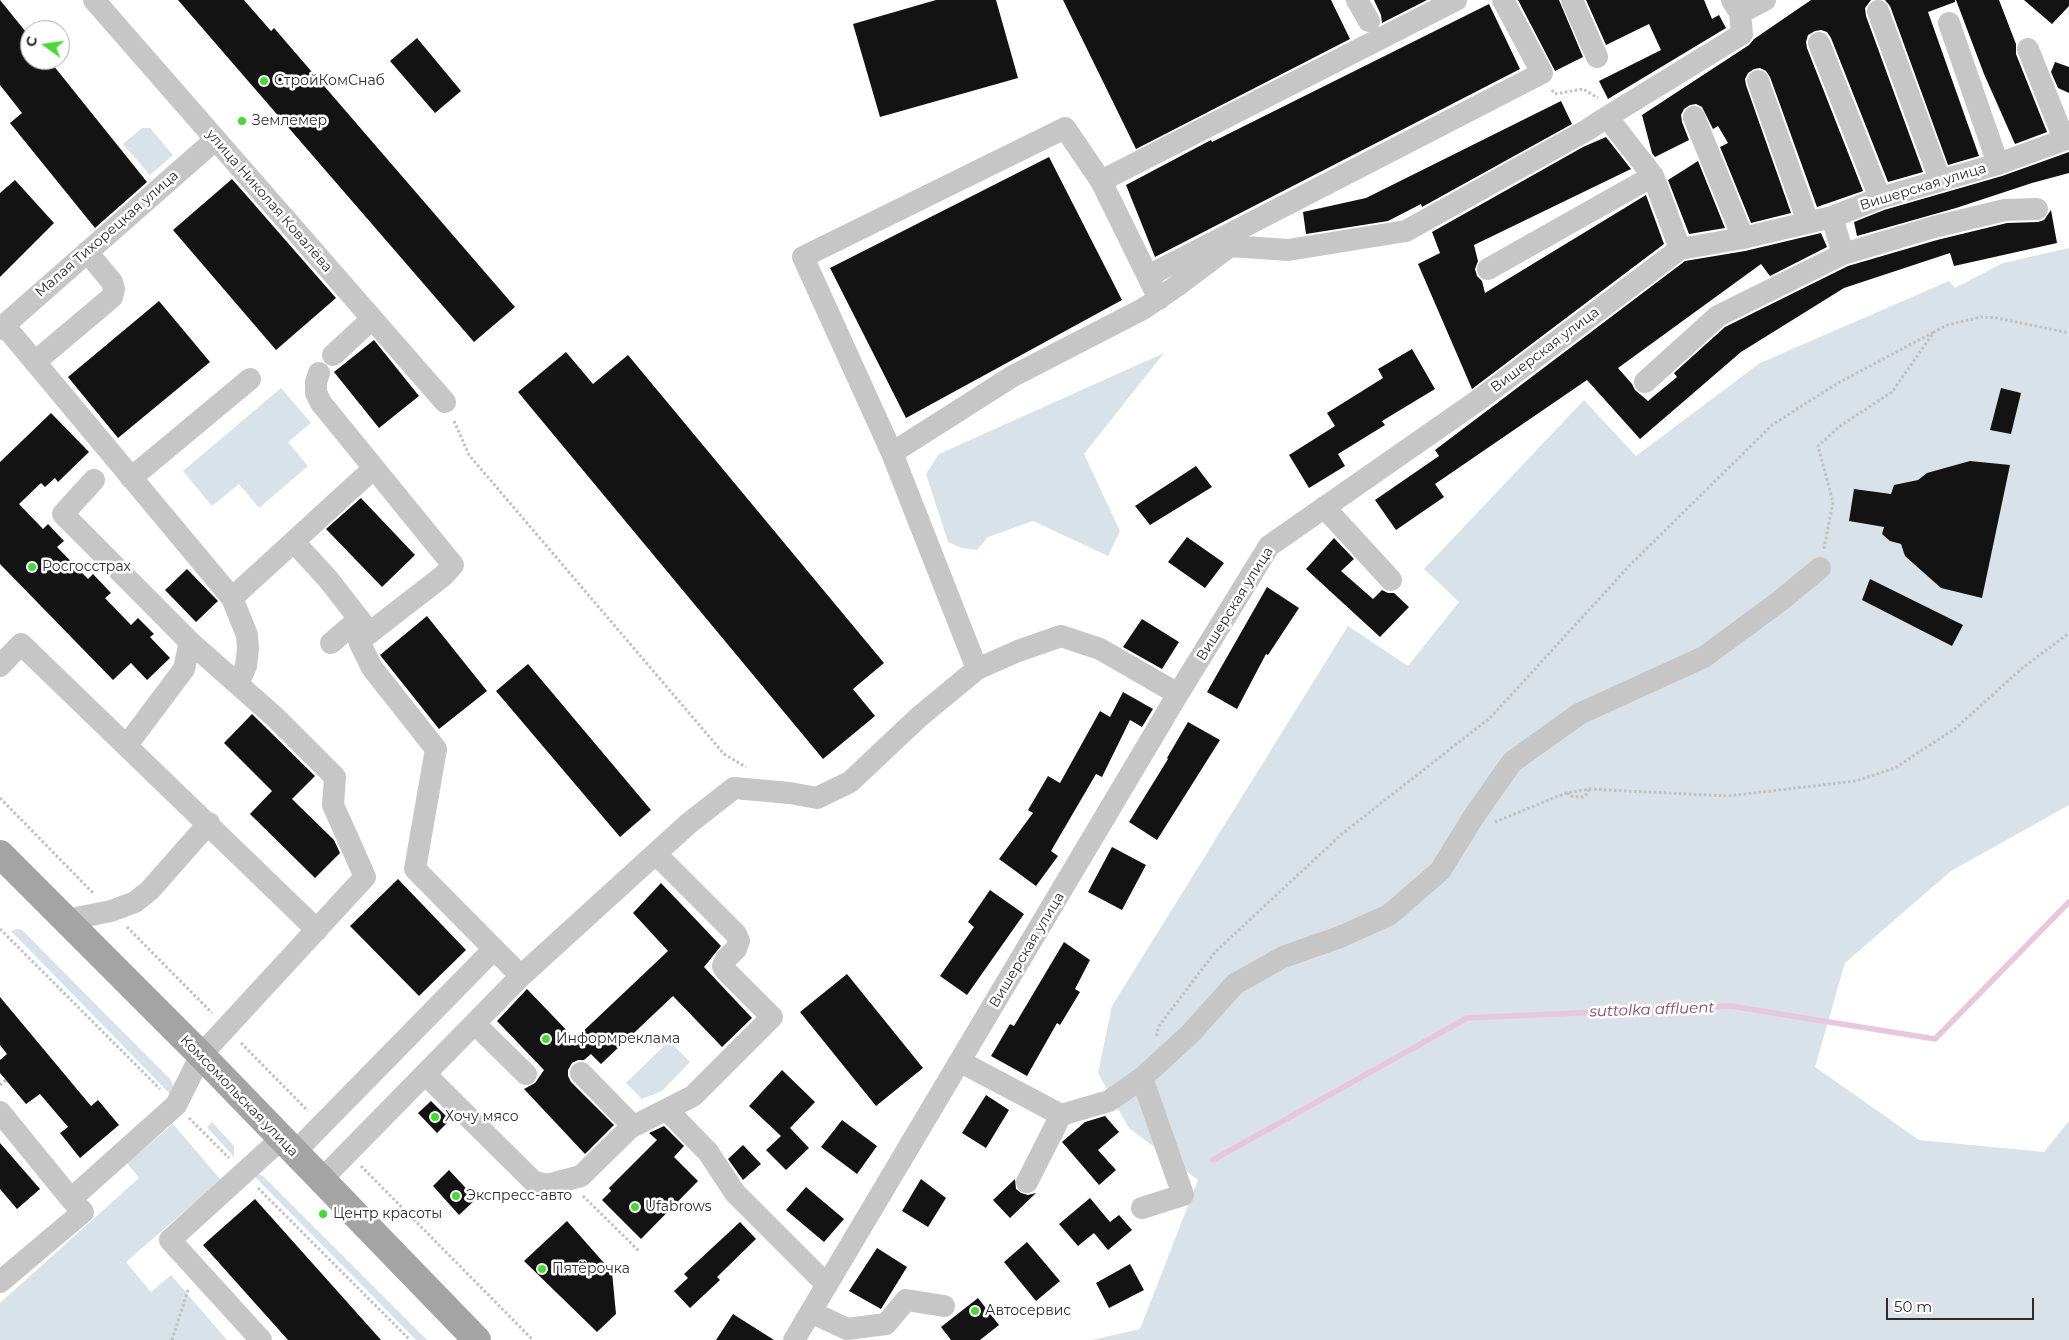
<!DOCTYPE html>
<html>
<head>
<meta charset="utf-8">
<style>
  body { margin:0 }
  #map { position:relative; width:2069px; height:1340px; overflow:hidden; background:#fff; font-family:Montserrat,sans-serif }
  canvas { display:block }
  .north { position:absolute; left:20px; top:20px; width:50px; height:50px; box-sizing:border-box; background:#fff; border:1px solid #ababab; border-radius:50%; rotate:284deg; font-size:14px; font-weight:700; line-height:20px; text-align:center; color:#2c2c2c }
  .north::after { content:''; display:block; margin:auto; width:18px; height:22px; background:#4bd63a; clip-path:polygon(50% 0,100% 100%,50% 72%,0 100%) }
  .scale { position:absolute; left:1886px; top:1298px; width:148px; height:22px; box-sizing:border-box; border:2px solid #2c2c2c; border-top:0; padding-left:6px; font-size:15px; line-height:18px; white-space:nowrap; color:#2c2c2c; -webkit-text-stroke:4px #fff; paint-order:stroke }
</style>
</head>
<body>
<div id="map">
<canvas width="2069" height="1340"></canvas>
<div class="north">С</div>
<div class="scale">50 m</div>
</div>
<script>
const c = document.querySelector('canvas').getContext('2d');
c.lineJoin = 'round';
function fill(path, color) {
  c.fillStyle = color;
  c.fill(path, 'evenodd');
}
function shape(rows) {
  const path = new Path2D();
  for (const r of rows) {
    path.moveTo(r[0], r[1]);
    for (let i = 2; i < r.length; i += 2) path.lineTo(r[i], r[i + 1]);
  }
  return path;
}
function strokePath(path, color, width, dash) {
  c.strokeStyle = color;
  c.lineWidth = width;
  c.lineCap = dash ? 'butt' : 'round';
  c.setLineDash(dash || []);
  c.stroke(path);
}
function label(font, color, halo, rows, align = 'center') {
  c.font = font + ' Montserrat,sans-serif';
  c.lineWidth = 5;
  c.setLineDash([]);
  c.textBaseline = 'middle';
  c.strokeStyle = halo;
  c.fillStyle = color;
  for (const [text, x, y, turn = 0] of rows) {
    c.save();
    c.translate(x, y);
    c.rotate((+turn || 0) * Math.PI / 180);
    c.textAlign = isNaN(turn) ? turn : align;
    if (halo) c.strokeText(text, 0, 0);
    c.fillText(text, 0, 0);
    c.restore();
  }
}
fill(shape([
  [142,128,150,128,173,155,150,175,123,144],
  [2069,248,2069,805,1951,871,1845,963,1815,1067,1919,1140,2044,1152,2069,1121,2069,1340,1092,1340,1140,1329,1198,1180,1129,1128,1098,1073,1112,1006,1348,626,1408,666,1459,602,1424,569,1584,400,1636,456,1760,363,1949,281,1955,288,2003,263],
  [1164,353,1084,454,1120,531,1108,556,1033,521,988,537,977,550,961,548,948,542,926,474,939,454],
  [281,388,311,423,288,442,308,466,259,508,239,484,212,506,183,471],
  [17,929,22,930,171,1080,174,1089,171,1095,11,931],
  [669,1041,690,1062,662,1091,642,1099,626,1083],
  [212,1122,234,1146,234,1157,207,1127],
  [173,1124,221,1180,126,1262,151,1292,171,1275,227,1340,0,1340,0,1303,139,1178,127,1163],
  [259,1174,264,1177,427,1340,416,1340,253,1175]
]), '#dae2e9');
strokePath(shape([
  [1213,1160,1467,1018,1730,1006,1935,1039,2069,902]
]), '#e7c7dc', 5.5);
fill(shape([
  [0,0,30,37,30,60,49,60,147,182,95,228,10,123,22,113,0,85],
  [178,0,244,0,271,31,274,28,515,307,474,342],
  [936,0,996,0,1018,78,880,117,853,24],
  [1063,0,1331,0,1350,39,1136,149],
  [1374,0,1427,0,1382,23,1381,15],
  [1518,0,1559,0,1583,57,1555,71],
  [1586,0,1704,0,1712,19,1719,15,1726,28,1608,99,1599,81,1661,50,1649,24,1606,45],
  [1811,0,1871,0,1865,8,1866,16,1923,172,1888,182,1831,38,1827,32,1821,30,1815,31,1808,35,1806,42,1807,48,1863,191,1817,207,1770,77,1766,71,1760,68,1754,69,1748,73,1745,79,1746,85,1791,213,1751,223,1720,147,1728,143,1718,126,1713,129,1702,107,1696,104,1690,105,1684,109,1681,115,1682,122,1689,140,1655,157,1652,153,1642,115,1749,45,1754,39],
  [1885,0,1955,0,1955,2,1928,12,1979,156,1948,165,1890,6],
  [1956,0,1999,0,2016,44,2016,54,2047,132,2015,144,1984,74],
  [2024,0,2069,0,2069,6,2052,24],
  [1489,4,1520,69,1155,257,1126,185,1211,140,1212,142],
  [417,38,461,91,435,113,390,61],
  [2055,62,2069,67,2069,93,2058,88,2051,72],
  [1561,101,1572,124,1422,207,1421,204,1388,221,1306,234,1303,212,1366,198],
  [1606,137,1631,169,1474,245,1478,261,1475,269,1477,276,1482,281,1485,293,1646,195,1664,244,1472,389,1418,264,1440,253,1432,232,1583,147],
  [2069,152,2069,173,2032,183,1956,208,1857,236,1854,222,1884,210,2002,176],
  [1049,157,1122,300,906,418,830,268],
  [1698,161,1725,228,1689,234,1668,180],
  [232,179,336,298,276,350,173,230],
  [15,180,54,223,0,277,0,193],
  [2051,210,2057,243,1954,266,1950,253,1844,288,1741,352,1640,439,1587,380,1435,484,1444,497,1396,530,1375,500,1439,456,1435,450,1685,261,1745,251,1821,233,1827,247,1770,276,1761,264,1618,368,1632,384,1635,390,1648,401,1677,377,1674,373,1725,327,1848,266,1937,240,2007,223,2038,222,2044,220],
  [159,301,210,362,118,438,68,377],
  [374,340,419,396,379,428,334,372],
  [1412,349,1435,389,1382,421,1385,425,1338,454,1345,466,1309,488,1289,455,1335,426,1327,413,1383,378,1378,369],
  [566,352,593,384,628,355,884,663,853,689,875,716,823,759,518,392],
  [2001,388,2021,393,2011,434,1990,430],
  [51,413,89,452,58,482,55,478,45,487,41,483,19,504,43,529,48,524,64,541,57,547,88,579,93,574,111,593,105,598,131,625,138,618,154,634,150,637,170,658,147,680,131,663,113,680,0,564,0,462],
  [1970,461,2010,465,1982,598,1941,588,1905,556,1901,544,1890,541,1882,534,1884,527,1849,521,1854,489,1891,494,1894,485,1918,480,1927,473],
  [1196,466,1212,487,1150,525,1135,506],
  [361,498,415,555,382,587,326,529],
  [1187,537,1224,563,1205,588,1168,562],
  [1334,538,1354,559,1341,571,1373,599,1382,590,1388,593,1394,593,1409,607,1380,637,1306,569],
  [187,569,218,601,196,622,165,590],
  [1870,579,1963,625,1952,646,1862,600],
  [1267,587,1299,608,1268,655,1266,654,1237,709,1207,692],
  [427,616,487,691,439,729,380,655],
  [1142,619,1179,642,1162,669,1123,647],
  [528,664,651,810,620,837,496,691],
  [1123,692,1153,709,1142,727,1130,720,1102,777,1096,774,1051,851,1058,856,1036,886,999,859,1033,813,1028,810,1048,776,1060,783,1100,711,1110,717],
  [252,714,315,776,292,799,334,840,340,853,315,878,250,814,272,791,224,743],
  [1188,722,1220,740,1157,840,1129,822,1168,759,1167,758],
  [1112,847,1146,865,1122,910,1088,892],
  [398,879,466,950,419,996,350,926],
  [661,883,721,946,704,967,752,1018,722,1047,673,996,601,1064,591,1054,584,1060,578,1060,572,1063,568,1070,568,1076,571,1082,614,1125,585,1154,524,1089,535,1083,544,1070,497,1021,527,989,575,1039,668,951,633,913],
  [990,890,1024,914,967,995,940,976,974,927,968,922],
  [1064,942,1090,960,1075,989,1080,992,1060,1025,1057,1023,1027,1076,991,1056,1010,1024,1014,1026],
  [847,974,923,1068,876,1106,800,1012],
  [0,997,91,1106,98,1100,119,1125,80,1158,60,1133,68,1127,40,1094,26,1104,0,1073,0,1060,7,1054,0,1045],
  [782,1070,815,1102,790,1128,809,1148,786,1170,766,1150,781,1136,749,1106],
  [986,1095,1009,1110,986,1148,962,1133],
  [431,1101,450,1120,437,1133,418,1113],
  [1105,1116,1119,1132,1098,1150,1116,1170,1099,1185,1062,1142,1085,1122],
  [842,1120,877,1146,857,1174,821,1147],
  [664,1126,684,1146,674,1157,698,1181,641,1239,602,1200,611,1191,609,1188,657,1140,649,1133],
  [0,1143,40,1189,17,1209,0,1189],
  [743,1145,761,1164,743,1180,728,1159],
  [449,1170,476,1199,459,1215,433,1186],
  [921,1179,946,1198,928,1227,902,1211],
  [1015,1179,1016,1189,1021,1193,1028,1195,1036,1193,1010,1218,993,1200],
  [806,1187,844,1219,824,1242,786,1210],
  [1090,1198,1110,1222,1119,1215,1132,1230,1108,1250,1094,1233,1078,1246,1059,1224],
  [255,1199,381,1340,288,1340,203,1245],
  [567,1221,612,1272,616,1314,597,1332,524,1261],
  [740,1222,756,1239,717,1277,720,1280,690,1308,674,1291,688,1278,684,1274],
  [1027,1242,1060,1281,1036,1301,1004,1262],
  [877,1248,907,1267,881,1309,849,1291],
  [1130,1264,1144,1290,1109,1308,1096,1283],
  [978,1298,999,1325,980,1340,951,1340,941,1327],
  [733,1314,774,1340,716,1340]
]), '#131313');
strokePath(shape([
  [1552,90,1555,94,1583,89,1598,98],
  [454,421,469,455,724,754,746,767],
  [1824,549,1833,502,1818,446,1840,426,1892,392,1934,332,1947,325,1981,317,1997,318,2069,333],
  [1567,793,1570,796,1583,797,1588,793,1589,789],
  [0,798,94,894],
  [1495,822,1566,793,1589,789,1728,796,1856,781,1895,768,1956,728,2021,669,2069,633],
  [127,927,212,1013],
  [0,929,160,1089],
  [1156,1036,1159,1026,1215,952,1343,833,1491,717,1631,564,1772,425,1838,383,1934,332],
  [241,1043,308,1111],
  [0,1085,6,1080],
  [189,1118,229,1158],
  [361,1166,533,1340],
  [258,1188,410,1340],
  [583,1196,640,1252],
  [172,1340,188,1290]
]), '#c0c0c0', 3, [2.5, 2.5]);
strokePath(shape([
  [94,0,445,402],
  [1357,0,1369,21],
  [1572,0,1597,57],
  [1878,11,1940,180],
  [1740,13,1765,0],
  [1949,23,1998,164],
  [1819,43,1880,198],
  [2028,49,2064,139],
  [1758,81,1808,222],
  [1607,117,1742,34,1740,13,1732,0],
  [1694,117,1743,238],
  [1832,217,1843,254,1934,227,2005,210,2037,209],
  [1488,269,1653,176],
  [1148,276,1542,73,1503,0],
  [1159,299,1101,181,1456,0],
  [4,325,232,598,247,635,248,649,246,666,238,684],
  [0,329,215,140],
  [333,355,372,319],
  [35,362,112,297,114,289,112,282,87,252],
  [319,373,316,382,316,393,321,403,453,565,443,576,359,641,372,668,436,749,415,869,494,949],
  [1645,382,1718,316,1843,254],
  [892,453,803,257,1065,128,1101,181],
  [131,478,250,379],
  [94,480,63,514,190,642,184,669,127,745],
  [1324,507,1391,580],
  [294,542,328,579,370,633],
  [232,598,374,468],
  [331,643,359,619],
  [0,666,21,644,317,930],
  [977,669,1018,651,1061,636,1100,649,1178,694],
  [66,920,111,911,135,902,150,890,209,823],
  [475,1024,526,1074],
  [961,1062,1061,1115,1027,1182],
  [581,1073,633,1126],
  [425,1074,521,976,688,824,734,788,790,793,817,798,850,782,919,717,977,669,892,453,1013,376,1143,309,1177,286,1230,246,1288,250,1406,231,1587,130,1607,117,1653,176,1680,249],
  [1142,1078,1183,1195,1142,1208],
  [667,1110,708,1152,735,1193,827,1285],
  [0,1112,71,1199,176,1105,201,1055,365,877,333,805,335,777,276,718,190,642],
  [1061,1115,1109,1101,1142,1078,1190,1034,1235,984,1283,957,1340,937,1389,915,1440,871,1474,816,1512,762,1579,714,1704,657,1780,601,1820,568],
  [294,1153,494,949,521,976],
  [322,1179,425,1074,533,1181,547,1185,581,1176,630,1128,693,1096,772,1017,726,971,723,966,726,959,736,949,739,941,736,934,656,854],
  [0,1282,83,1212,71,1199],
  [811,1312,847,1329,886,1324,906,1300,944,1306],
  [261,1340,170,1240,281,1139],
  [794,1340,1178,694,1269,546,1480,399,1680,249,1743,238,1832,217,1880,198,1998,164,2069,138]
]), '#c6c6c6', 22);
strokePath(shape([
  [0,854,201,1055,477,1340]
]), '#a4a4a4', 28);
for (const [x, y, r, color] of [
  [264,81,5,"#4bd63a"],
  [242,121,5,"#4bd63a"],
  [32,567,5,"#4bd63a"],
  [546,1039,5,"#4bd63a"],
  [435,1117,5,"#4bd63a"],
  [456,1196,5,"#4bd63a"],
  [635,1207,5,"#4bd63a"],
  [323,1214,5,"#4bd63a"],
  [542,1269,5,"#4bd63a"],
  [975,1311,5,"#4bd63a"]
]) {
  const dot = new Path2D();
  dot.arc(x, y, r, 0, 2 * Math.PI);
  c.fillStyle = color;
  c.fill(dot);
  strokePath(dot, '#fff', 2);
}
label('14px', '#2c2c2c', '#fff', [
  ["СтройКомСнаб",274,81],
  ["Землемер",252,121],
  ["Росгосстрах",42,567],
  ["Информреклама",556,1039],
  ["Хочу мясо",445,1117],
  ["Экспресс-авто",466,1196],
  ["Ufabrows",645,1207],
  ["Центр красоты",333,1214],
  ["Пятёрочка",552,1269],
  ["Автосервис",985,1311]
], 'left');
label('14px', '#2c2c2c', '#fff', [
  ["Вишерская улица",1923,187,-17],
  ["улица Николая Ковалёва",269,201,49],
  ["Малая Тихорецкая улица",107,234,-41],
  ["Вишерская улица",1545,350,-37],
  ["Вишерская улица",1235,604,-58],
  ["Вишерская улица",1027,950,-59],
  ["Комсомольская улица",239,1096,46]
]);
label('italic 15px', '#86416e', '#fff', [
  ["suttolka affluent",1652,1010,-2]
]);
</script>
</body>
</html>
